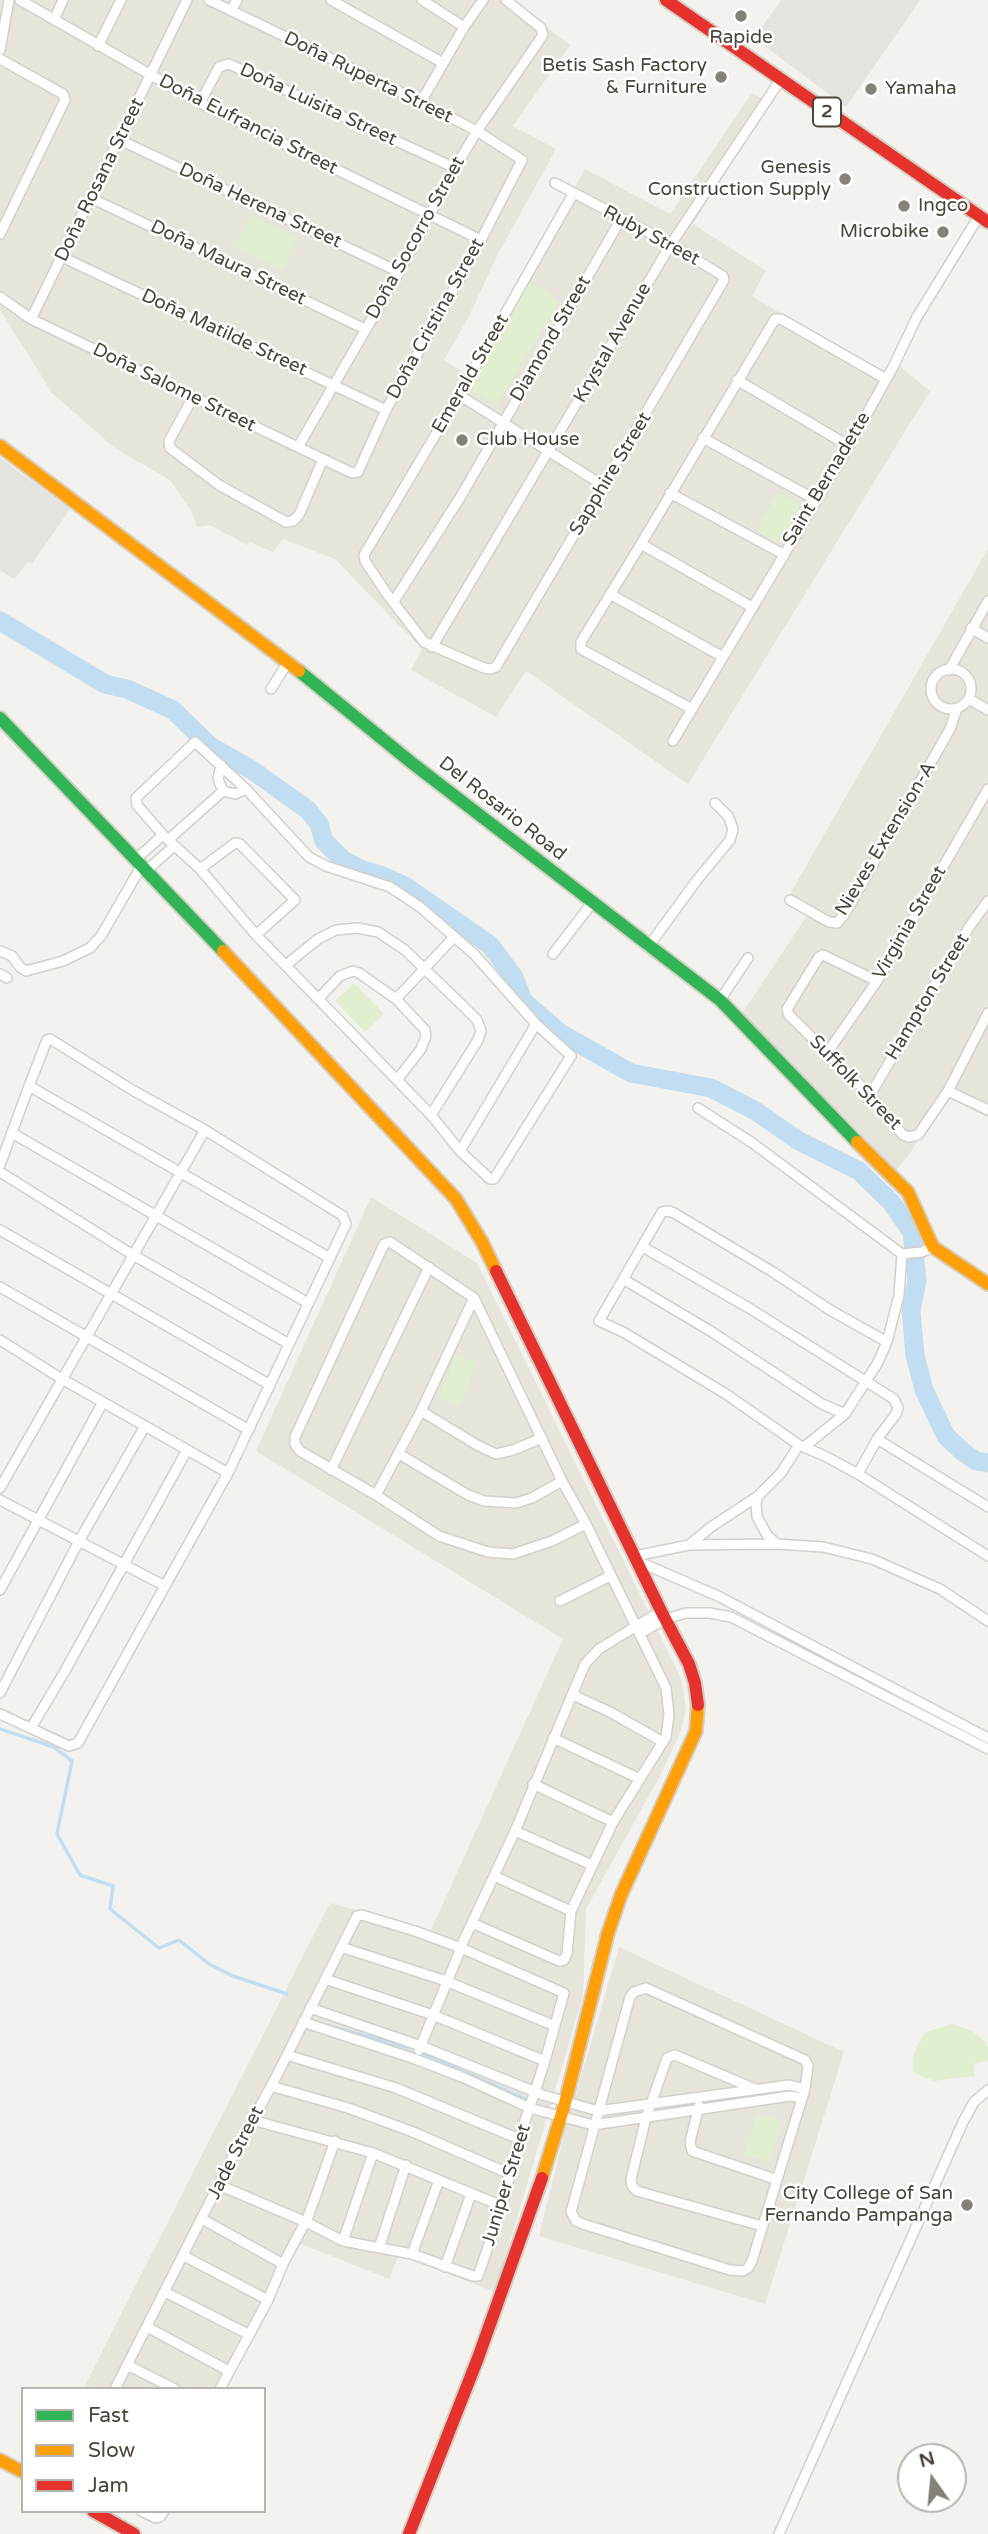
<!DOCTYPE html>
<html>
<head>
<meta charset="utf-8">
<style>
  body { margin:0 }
  #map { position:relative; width:988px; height:2534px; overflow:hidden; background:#f4f2ee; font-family:"Varela Round",sans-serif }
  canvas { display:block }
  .legend { position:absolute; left:21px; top:2387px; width:245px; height:126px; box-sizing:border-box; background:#fff; border:2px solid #b7b4b0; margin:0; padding:9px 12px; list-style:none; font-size:21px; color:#4b4439 }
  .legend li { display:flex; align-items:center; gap:14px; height:35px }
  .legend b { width:35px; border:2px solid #b7b4b0 }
  .north { position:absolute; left:897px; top:2443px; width:70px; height:70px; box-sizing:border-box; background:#fff; border:2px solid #b7b4b0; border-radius:50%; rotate:345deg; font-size:19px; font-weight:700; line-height:28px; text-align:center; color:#4b4439 }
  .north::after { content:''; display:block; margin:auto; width:24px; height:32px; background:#868178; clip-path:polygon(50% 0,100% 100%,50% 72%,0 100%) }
</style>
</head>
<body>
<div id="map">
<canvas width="988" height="2534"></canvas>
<ul class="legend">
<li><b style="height:9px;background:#30b455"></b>Fast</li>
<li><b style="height:9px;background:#ff9f0a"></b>Slow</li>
<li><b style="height:9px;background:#e5322d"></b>Jam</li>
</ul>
<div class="north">N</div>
</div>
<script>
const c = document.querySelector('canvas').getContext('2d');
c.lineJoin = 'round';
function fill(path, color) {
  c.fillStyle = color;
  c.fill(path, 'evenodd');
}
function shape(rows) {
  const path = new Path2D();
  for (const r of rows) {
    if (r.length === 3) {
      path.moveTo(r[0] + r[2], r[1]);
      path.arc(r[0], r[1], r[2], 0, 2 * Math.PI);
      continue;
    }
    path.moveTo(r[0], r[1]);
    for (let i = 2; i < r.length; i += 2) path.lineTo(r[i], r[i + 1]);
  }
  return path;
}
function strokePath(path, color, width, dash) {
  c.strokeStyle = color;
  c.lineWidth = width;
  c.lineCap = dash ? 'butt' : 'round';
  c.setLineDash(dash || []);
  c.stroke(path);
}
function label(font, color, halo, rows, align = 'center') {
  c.font = font + ' "Varela Round",sans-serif';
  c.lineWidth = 5;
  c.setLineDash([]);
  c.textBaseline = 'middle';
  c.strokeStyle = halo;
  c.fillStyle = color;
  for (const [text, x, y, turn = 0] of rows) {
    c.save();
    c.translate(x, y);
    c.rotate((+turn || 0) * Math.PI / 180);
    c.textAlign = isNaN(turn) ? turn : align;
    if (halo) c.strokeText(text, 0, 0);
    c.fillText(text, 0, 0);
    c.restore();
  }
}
fill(shape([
  [0,0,510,0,570,45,513,126,556,149,499,252,468,318,444,360,467,374,585,169,670,214,752,93,770,103,693,224,766,271,752,296,884,376,896,363,930,391,688,784,526,671,496,717,411,670,422,649,335,559,283,539,273,552,250,542,247,545,210,525,197,527,193,514,170,480,116,449,52,393,0,310],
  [988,549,988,1118,946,1096,910,1153,894,1173,741,1015,808,914,787,899],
  [371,1197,477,1263,681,1678,686,1708,681,1731,661,1774,586,1909,583,1996,495,2292,399,2255,389,2279,294,2241,222,2389,83,2389,330,1903,431,1930,563,1639,256,1451],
  [619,1947,844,2052,765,2304,539,2236,564,2135]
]), '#e7e4dc');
fill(shape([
  [781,0,920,0,846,107,754,38],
  [0,458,70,509,32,564,28,562,14,579,0,570]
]), '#e6e2de');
fill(shape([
  [250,215,298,238,283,270,234,247],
  [528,281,560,301,496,406,464,387],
  [778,492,801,504,779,544,756,531],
  [354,983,384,1014,365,1032,335,1001],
  [456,1354,477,1363,460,1406,439,1397],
  [952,2024,972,2031,985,2041,988,2047,988,2060,974,2064,975,2076,934,2081,913,2072,913,2056,918,2044,926,2032],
  [756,2114,781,2121,769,2162,744,2155]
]), '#e1eecf');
strokePath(shape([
  [0,1729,54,1747,72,1761,57,1834,80,1875,113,1886,110,1909,159,1948,179,1940,209,1964,233,1976,287,1994],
  [322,2024,409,2048],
  [420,2052,525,2099]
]), '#c0ddf1', 3.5);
strokePath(shape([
  [0,621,105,684,127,689,173,710,210,746,252,770,308,810,319,824,324,841,343,860,362,870,380,875,405,886,490,945,514,977,523,1001,560,1033,631,1073,711,1088,754,1110,799,1141,859,1171,891,1202,912,1232,917,1280,911,1311,915,1355,924,1390,946,1436,963,1452,976,1461,988,1463]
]), '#c0ddf1', 19);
const street = shape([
  [20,0,200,103,481,240],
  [331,0,443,63],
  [422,0,464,27],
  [231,11,237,0],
  [54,20,63,0],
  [98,46,121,0],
  [0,50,9,0],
  [0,59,63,94,65,100,0,234],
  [421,102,464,27,483,0],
  [200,103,219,67,229,64,455,168],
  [120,140,399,272],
  [555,183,671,244,723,276,724,280,496,667,490,669,484,668,424,642,387,594,365,561,364,555,459,395,573,194],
  [91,198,365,329],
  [62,257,386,410],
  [0,297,31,319,352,473,358,472,386,410,481,240,522,160,477,131,421,102,209,0],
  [31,319,187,0],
  [737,380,849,446],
  [459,395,604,486],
  [193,397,169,441,170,448,219,485,286,522,293,521,299,515,323,459],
  [703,438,816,500],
  [298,447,399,272,455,168,477,131,543,35,541,28,506,0],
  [670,493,783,554],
  [641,544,752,607],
  [610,594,723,657],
  [394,601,461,496,621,219],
  [971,628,988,638],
  [432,647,671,244,781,79],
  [951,689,20],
  [949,670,988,601],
  [271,689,288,662],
  [969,699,988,710],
  [692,709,581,649,581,642,641,544,775,319,781,319,886,379],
  [673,741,849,446,893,367,917,317,979,216],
  [195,742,246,789,309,857,326,866,390,887,420,907,474,954,536,1024,571,1056,494,1179,490,1179,460,1151,431,1115,256,935,200,869,163,835,137,805,136,798,195,742],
  [221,765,218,779,223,791,235,794,246,789],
  [168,840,223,791],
  [136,859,163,835],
  [200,869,235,843,240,844,295,900,256,935],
  [147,870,174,846],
  [790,900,829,922,837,923,844,915,950,729,957,708],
  [648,947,697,880,730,840,733,829,728,816,715,803],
  [0,951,12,956,20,967,26,971,63,961,90,948,101,936,142,865],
  [553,954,592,903],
  [286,965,318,939,336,930,357,928,378,932,405,950,462,1005,477,1020,481,1031,478,1040,431,1115],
  [0,974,7,978],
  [877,981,823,955,819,957,787,1009,789,1015,870,1095,903,1135,909,1137,918,1135,948,1091,988,1013],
  [318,999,340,976,353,971,359,973,396,999,425,1030,426,1036,421,1049,397,1080],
  [396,999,454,937],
  [720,1000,748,958],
  [827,1053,877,981,988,789],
  [29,1086,330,1258],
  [948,1091,988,1110],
  [870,1095,969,927,988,901],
  [698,1108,751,1142,902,1254,922,1252,933,1247],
  [12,1133,308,1303],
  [460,1151,536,1024],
  [0,1165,29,1086,47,1040,50,1039,134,1091,205,1130,343,1216,346,1224,228,1473,62,1379,0,1340],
  [0,1172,133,1255,289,1344],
  [0,1230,270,1385],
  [390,1242,474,1298,562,1481,586,1524,552,1541,513,1554,488,1552,439,1536,376,1495,300,1451,295,1444,295,1437,384,1244,390,1242],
  [643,1247,749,1308,894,1399,898,1408,896,1414,877,1439,858,1474],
  [623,1279,712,1332,822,1404,845,1414],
  [0,1287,249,1430],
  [887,1342,899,1295,902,1254],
  [421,1411,477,1445,496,1454,513,1450,542,1438],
  [877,1439,988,1507],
  [804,1447,845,1414,877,1364,887,1342,830,1310,773,1272,674,1213,669,1211,662,1212,599,1321,623,1332,726,1394,799,1445,825,1456,858,1474,988,1556],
  [399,1454,468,1495,484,1501,516,1503,532,1498,562,1481],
  [331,1470,429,1267],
  [0,1488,205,1130],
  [376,1495,421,1411,474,1298],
  [0,1500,165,1586,228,1473],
  [777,1544,823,1547,872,1559,940,1589,988,1621],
  [689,1545,777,1544,767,1535,757,1517,756,1503,758,1496,781,1473,799,1445],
  [635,1556,689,1545,711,1527,758,1496],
  [637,1561,718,1596,988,1738],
  [0,1590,103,1402],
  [560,1601,610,1576],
  [639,1634,665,1619,686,1613,710,1613,731,1617,988,1749],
  [0,1693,79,1541,145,1426],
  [573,1695,610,1712,663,1742],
  [0,1714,69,1746,78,1743,165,1586],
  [31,1728,65,1671,187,1450],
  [553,1738,640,1779],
  [533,1784,613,1822],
  [515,1831,592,1865],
  [494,1876,571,1911],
  [472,1923,559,1961,564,1960,567,1954,571,1911,613,1822,666,1737,669,1714,666,1688,586,1524],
  [463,1942,515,1831,585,1664,599,1649,661,1611],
  [341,1947,446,1981,555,2026],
  [325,1979,433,2015,545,2061],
  [646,1988,805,2060,808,2066,805,2089,752,2261,748,2268,743,2271,730,2270,583,2224,576,2221,571,2212,630,1997,634,1992,646,1988],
  [310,2008,421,2046,543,2095,598,2111,789,2085,805,2089],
  [303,2022,415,2059,462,2077,530,2108,593,2125,790,2096,802,2098],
  [419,2050,461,1948],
  [287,2055,396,2088,519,2139],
  [271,2086,348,2108,413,2132,510,2174],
  [755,2089,675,2055,667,2058,646,2118,631,2179,632,2186,637,2191,762,2226],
  [699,2106,690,2142,692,2151,775,2179],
  [252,2120,373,2153,502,2206],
  [202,2219,283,2264],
  [343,2241,373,2153],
  [379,2248,406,2165],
  [412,2254,439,2180],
  [184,2256,268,2300],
  [445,2267,471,2194],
  [165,2292,248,2334],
  [147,2327,229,2371],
  [127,2365,175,2389],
  [115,2389,232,2158,276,2077,357,1916,362,1915,415,1931,461,1948,564,1993,545,2061,519,2139,502,2206,478,2276,473,2276,412,2254,343,2241,306,2222,219,2185],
  [220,2389,268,2300,283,2264,308,2217,335,2141],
  [141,2511,156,2518,160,2517,164,2511],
  [779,2534,963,2122,974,2102,988,2090]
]);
const fast = shape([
  [299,671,412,763,720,1000,857,1142],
  [0,718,223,951]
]);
const slow = shape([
  [0,446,299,671],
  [223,951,456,1199,482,1242,496,1271],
  [857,1142,908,1192,933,1247,988,1284],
  [542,2178,565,2103,608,1933,621,1895,696,1731,698,1705],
  [0,2460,23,2472]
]);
const jam = shape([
  [666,0,988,222],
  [496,1271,661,1611,689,1664,695,1683,698,1705],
  [93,2511,134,2534],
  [409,2534,478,2358,542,2178]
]);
strokePath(street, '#d2d0cb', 12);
strokePath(fast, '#d3cfc5', 16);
strokePath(slow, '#d3cfc5', 16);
strokePath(jam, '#d3cfc5', 16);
strokePath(street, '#fdfdfc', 9);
strokePath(fast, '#30b455', 12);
strokePath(slow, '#ff9f0a', 12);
strokePath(jam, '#e5322d', 12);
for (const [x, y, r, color] of [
  [741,16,7,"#868178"],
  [721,77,7,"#868178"],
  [871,89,7,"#868178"],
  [845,179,7,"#868178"],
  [904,206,7,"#868178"],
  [943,232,7,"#868178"],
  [462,440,7,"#868178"],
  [967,2205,7,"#868178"]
]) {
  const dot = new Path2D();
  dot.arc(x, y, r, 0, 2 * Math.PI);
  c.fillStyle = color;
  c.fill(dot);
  strokePath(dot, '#fff', 2.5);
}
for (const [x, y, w] of [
  [827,112,28]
]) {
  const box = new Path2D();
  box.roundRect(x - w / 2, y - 14.5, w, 29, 5);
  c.fillStyle = '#fff';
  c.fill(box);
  strokePath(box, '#4b4439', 2);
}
label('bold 18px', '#4b4439', null, [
  ["2",827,112]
]);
label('19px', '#4b4439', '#fff', [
  ["Rapide",741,38,"center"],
  ["Betis Sash Factory",707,66],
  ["& Furniture",707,88],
  ["Yamaha",885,89,"left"],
  ["Genesis",831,168],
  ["Construction Supply",831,190],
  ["Ingco",918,206,"left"],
  ["Microbike",929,232],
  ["Club House",476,440,"left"],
  ["City College of San",953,2194],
  ["Fernando Pampanga",953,2216]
], 'right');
label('19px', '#4b4439', '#fff', [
  ["Doña Ruperta Street",368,78,26],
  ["Doña Luisita Street",318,105,25],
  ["Doña Eufrancia Street",248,125,27],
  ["Doña Rosana Street",100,180,-64],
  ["Doña Herena Street",260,206,25],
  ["Ruby Street",651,236,28],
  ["Doña Socorro Street",416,238,-61],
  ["Doña Maura Street",228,263,26],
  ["Doña Cristina Street",436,319,-61],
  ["Doña Matilde Street",224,333,25],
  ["Diamond Street",551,339,-60],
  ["Krystal Avenue",613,343,-60],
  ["Emerald Street",471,374,-60],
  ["Doña Salome Street",174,388,26],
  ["Sapphire Street",611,474,-59],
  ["Saint Bernadette",827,479,-59],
  ["Del Rosario Road",502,809,38],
  ["Nieves Extension-A",886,839,-59],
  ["Virginia Street",910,923,-60],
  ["Hampton Street",928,997,-59],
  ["Suffolk Street",855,1083,46],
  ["Jade Street",236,2153,-63],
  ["Juniper Street",507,2185,-73]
]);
</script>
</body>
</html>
